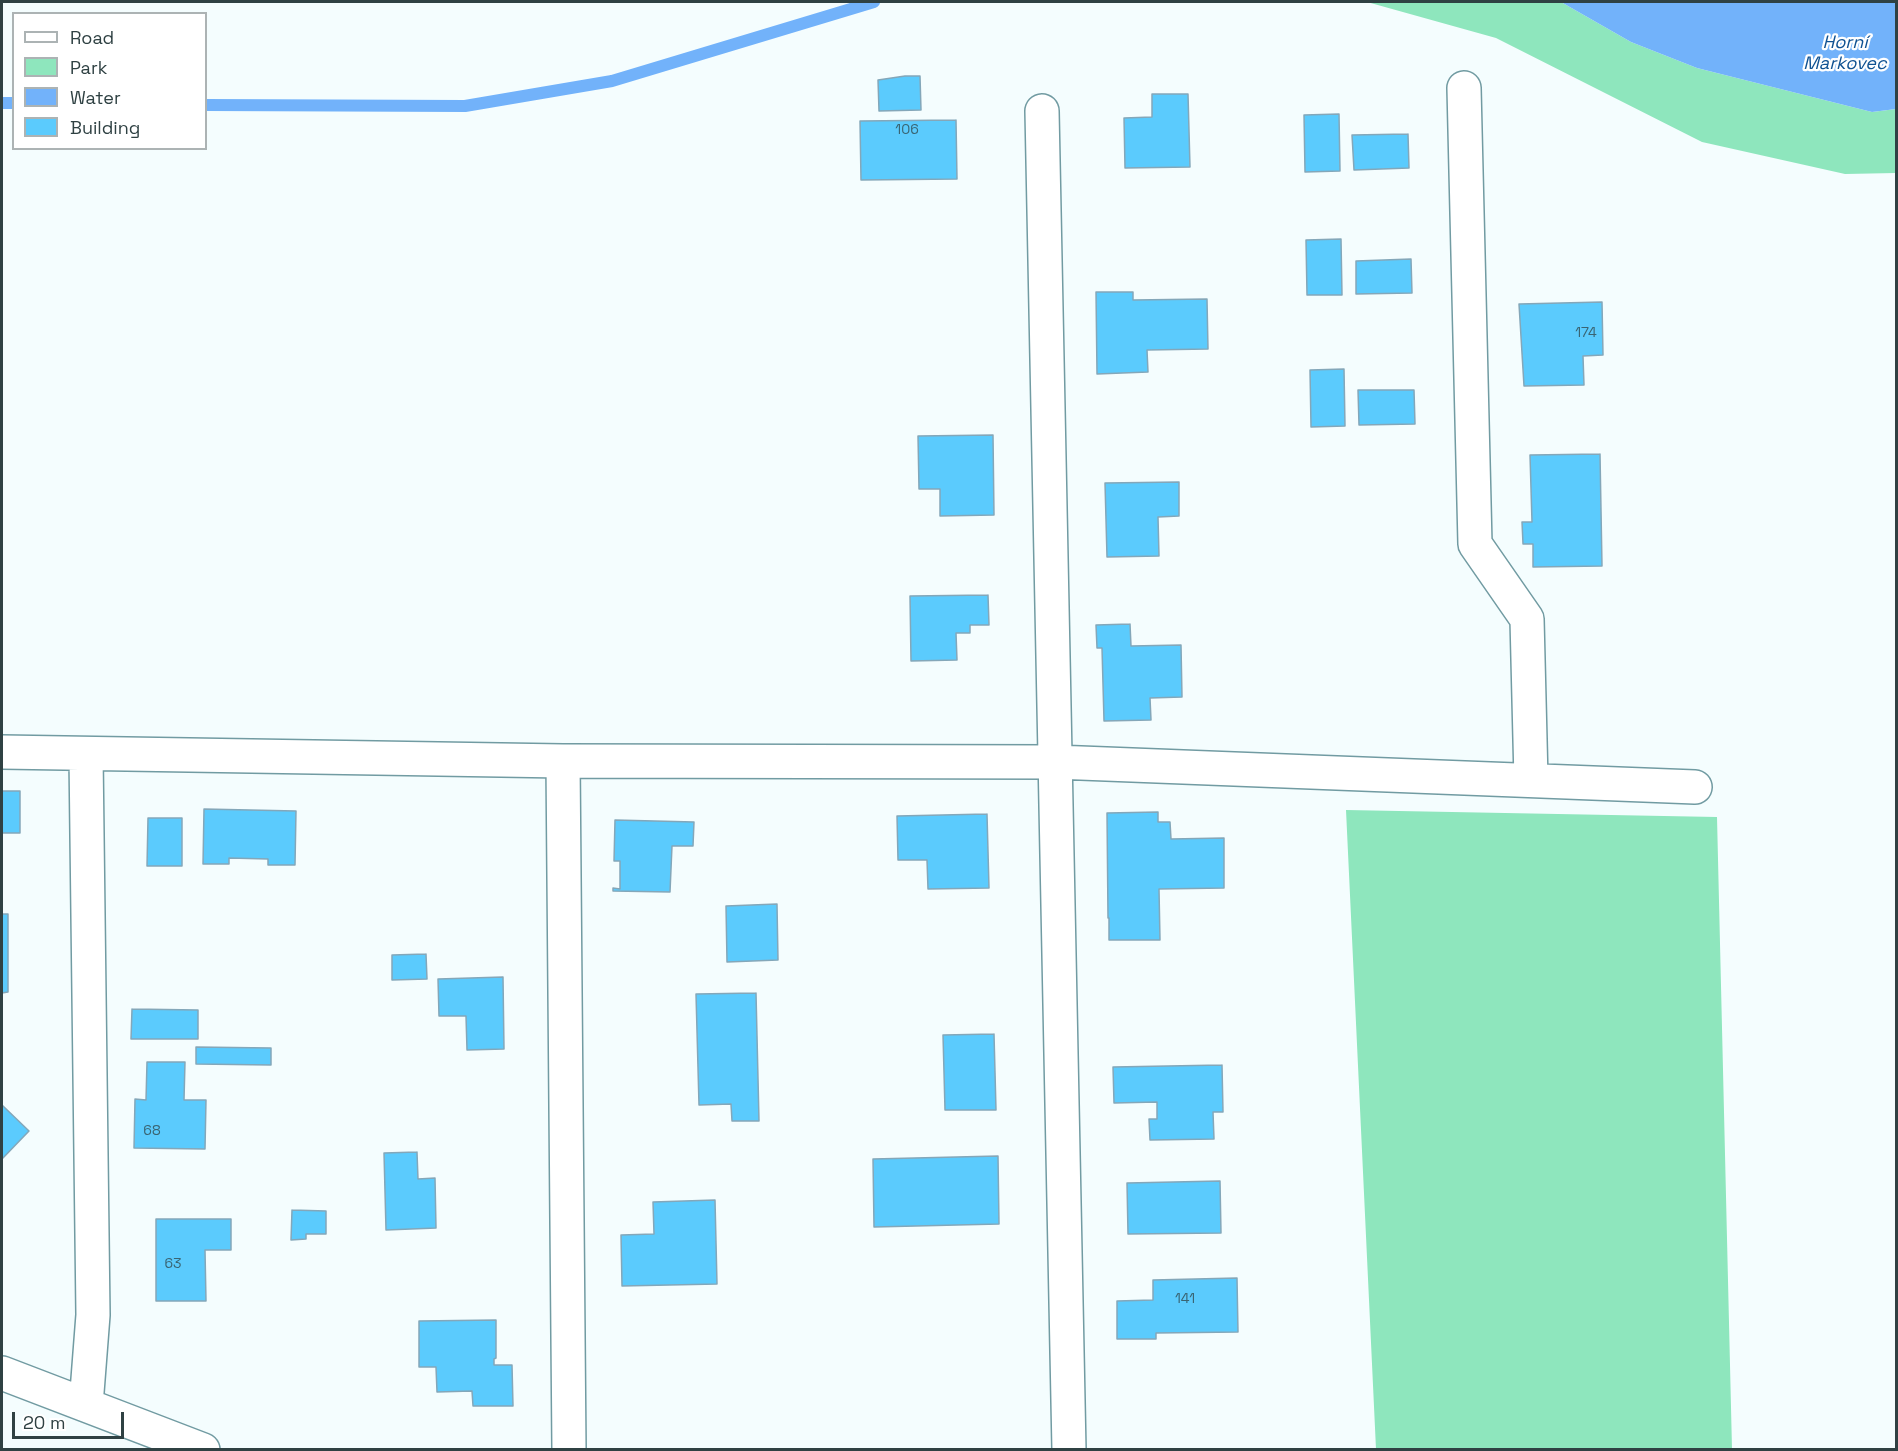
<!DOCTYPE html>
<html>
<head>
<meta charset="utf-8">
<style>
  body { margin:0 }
  #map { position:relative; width:1898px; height:1451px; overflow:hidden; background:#f4fdfe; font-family:"Space Grotesk",sans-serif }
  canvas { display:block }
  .frame { position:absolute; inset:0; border:3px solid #2f4143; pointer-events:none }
  .legend { position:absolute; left:12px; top:12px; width:195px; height:138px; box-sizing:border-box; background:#fff; border:2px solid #acb3b4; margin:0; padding:8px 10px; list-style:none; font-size:18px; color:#2f4143 }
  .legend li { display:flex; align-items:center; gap:12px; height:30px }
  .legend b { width:30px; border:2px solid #acb3b4 }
  .scale { position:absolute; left:12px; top:1412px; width:112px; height:27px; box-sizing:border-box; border:3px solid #2f4143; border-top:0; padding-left:8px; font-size:18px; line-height:21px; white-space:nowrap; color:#2f4143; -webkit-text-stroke:4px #fff; paint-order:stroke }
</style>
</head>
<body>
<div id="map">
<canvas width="1898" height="1451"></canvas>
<div class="frame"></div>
<ul class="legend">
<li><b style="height:8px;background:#fff"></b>Road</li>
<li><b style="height:16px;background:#8ee6bd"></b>Park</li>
<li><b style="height:16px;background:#72b2fa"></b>Water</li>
<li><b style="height:16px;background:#5bcbfd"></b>Building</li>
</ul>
<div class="scale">20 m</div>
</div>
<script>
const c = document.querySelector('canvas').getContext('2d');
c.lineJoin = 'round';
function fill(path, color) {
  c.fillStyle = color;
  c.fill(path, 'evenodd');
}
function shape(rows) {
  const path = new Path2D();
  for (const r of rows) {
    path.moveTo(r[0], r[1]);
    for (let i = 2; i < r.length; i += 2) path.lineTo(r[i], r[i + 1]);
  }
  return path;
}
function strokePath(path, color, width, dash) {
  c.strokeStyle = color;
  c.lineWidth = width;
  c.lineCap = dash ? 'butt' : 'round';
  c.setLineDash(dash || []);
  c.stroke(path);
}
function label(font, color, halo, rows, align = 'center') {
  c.font = font + ' "Space Grotesk",sans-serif';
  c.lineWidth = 4.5;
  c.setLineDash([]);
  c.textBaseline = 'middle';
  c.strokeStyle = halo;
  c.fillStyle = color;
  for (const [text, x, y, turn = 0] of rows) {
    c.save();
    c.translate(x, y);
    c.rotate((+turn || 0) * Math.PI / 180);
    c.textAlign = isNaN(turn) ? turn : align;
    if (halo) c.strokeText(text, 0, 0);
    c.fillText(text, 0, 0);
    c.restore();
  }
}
fill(shape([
  [1367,2,1561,2,1631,42,1697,68,1872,112,1896,109,1896,173,1845,174,1702,142,1496,38],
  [1346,810,1717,817,1732,1449,1376,1449]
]), '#8ee6bd');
fill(shape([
  [1561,2,1896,2,1896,109,1872,112,1697,68,1631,42]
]), '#72b2fa');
strokePath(shape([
  [2,103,14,103],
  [206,105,465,106,612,81,874,2]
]), '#72b2fa', 12);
const building = shape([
  [905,76,920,76,921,110,879,111,878,80,905,76],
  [1152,94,1188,94,1190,167,1125,168,1124,118,1152,117,1152,94],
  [1339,114,1340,171,1305,172,1304,115,1339,114],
  [956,120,957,179,861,180,860,121,956,120],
  [1408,134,1409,168,1354,170,1352,135,1408,134],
  [1341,239,1342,295,1307,295,1306,240,1341,239],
  [1411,259,1412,293,1356,294,1356,261,1411,259],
  [1096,292,1133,292,1133,300,1207,299,1208,349,1147,350,1148,372,1097,374,1096,292],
  [1602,302,1603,355,1583,356,1584,385,1524,386,1519,304,1602,302],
  [1344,369,1345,426,1311,427,1310,370,1344,369],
  [1358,390,1414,390,1415,424,1359,425,1358,390],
  [993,435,994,515,940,516,940,489,919,489,918,436,993,435],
  [1600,454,1602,566,1533,567,1533,544,1523,544,1522,522,1532,522,1530,455,1600,454],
  [1179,482,1179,516,1158,517,1159,556,1107,557,1105,483,1179,482],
  [988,595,989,625,970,625,970,633,956,633,957,660,911,661,910,596,988,595],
  [1130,624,1131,646,1181,645,1182,697,1150,698,1151,720,1104,721,1102,648,1097,648,1096,625,1130,624],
  [2,791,20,791,20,833,2,833,2,791],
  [204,809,296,811,295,865,268,865,268,859,229,858,229,864,203,864,204,809],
  [1158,812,1158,822,1170,822,1171,839,1224,838,1224,888,1159,889,1160,940,1109,940,1109,918,1108,918,1107,813,1158,812],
  [987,814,989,888,928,889,927,860,898,860,897,816,987,814],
  [148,818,182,818,182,866,147,866,148,818],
  [615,820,694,822,693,846,672,846,670,892,613,891,613,888,620,889,620,861,614,861,615,820],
  [777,904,778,960,727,962,726,906,777,904],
  [2,914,8,914,8,992,2,993,2,914],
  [426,954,427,979,392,980,392,955,426,954],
  [503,977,504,1049,467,1050,466,1016,439,1016,438,979,503,977],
  [756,993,759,1121,732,1121,731,1104,699,1105,696,994,756,993],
  [132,1009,198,1010,198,1039,131,1039,132,1009],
  [994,1034,996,1110,945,1110,943,1035,994,1034],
  [196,1047,271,1048,271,1065,196,1064,196,1047],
  [147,1062,185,1062,184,1100,206,1100,205,1149,134,1148,135,1099,146,1100,147,1062],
  [1222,1065,1223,1112,1213,1112,1214,1139,1150,1140,1149,1119,1157,1119,1157,1102,1114,1103,1113,1067,1222,1065],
  [2,1105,29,1131,2,1159,2,1105],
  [417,1152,418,1179,435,1178,436,1228,386,1230,384,1153,417,1152],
  [998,1156,999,1224,874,1227,873,1159,998,1156],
  [1220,1181,1221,1233,1128,1234,1127,1183,1220,1181],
  [715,1200,717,1284,622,1286,621,1235,654,1234,653,1202,715,1200],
  [292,1210,326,1211,326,1234,306,1234,306,1239,291,1240,292,1210],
  [156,1219,231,1219,231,1250,205,1250,206,1301,156,1301,156,1219],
  [1237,1278,1238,1332,1156,1333,1156,1339,1117,1339,1117,1301,1153,1300,1153,1280,1237,1278],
  [496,1320,496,1358,494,1359,494,1365,512,1365,513,1406,473,1406,472,1391,437,1392,436,1367,419,1367,419,1321,496,1320]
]);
fill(building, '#5bcbfd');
strokePath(building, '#84a7b9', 1.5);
const minor = shape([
  [1464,88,1475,544,1527,619,1531,780],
  [1042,111,1069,1450],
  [2,752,563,761,1055,762,1695,787],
  [563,761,569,1450],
  [2,1373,203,1450],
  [86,1405,93,1315,86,755]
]);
strokePath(minor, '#719ba2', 36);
strokePath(minor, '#fff', 33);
label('14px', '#3a6472', null, [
  ["106",907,130],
  ["174",1586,333],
  ["68",152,1131],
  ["63",173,1264],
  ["141",1185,1299]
]);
label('italic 18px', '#105292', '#fff', [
  ["Horní",1845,43],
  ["Markovec",1845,64]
]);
</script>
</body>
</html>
